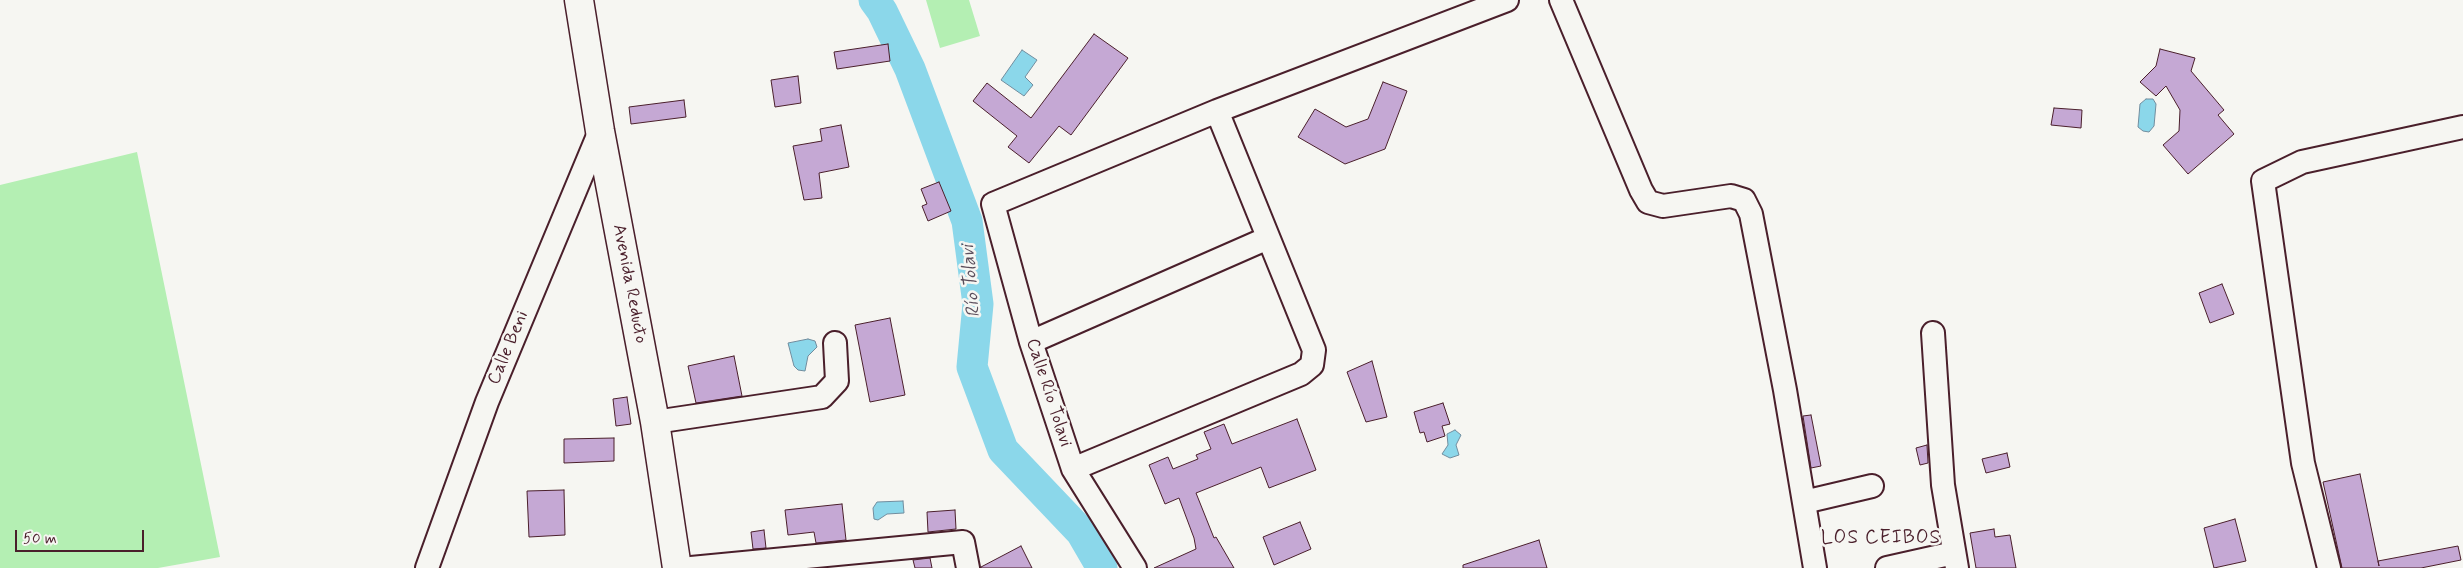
<!DOCTYPE html>
<html>
<head>
<meta charset="utf-8">
<style>
  body { margin:0 }
  #map { position:relative; width:2463px; height:568px; overflow:hidden; background:#f6f6f2; font-family:Mynerve,sans-serif }
  canvas { display:block }
  .scale { position:absolute; left:15px; top:530px; width:129px; height:22px; box-sizing:border-box; border:2px solid #4a1f2b; border-top:0; padding-left:6px; font-size:15px; line-height:18px; white-space:nowrap; color:#4a1f2b; -webkit-text-stroke:4px #f6f6f2; paint-order:stroke }
</style>
</head>
<body>
<div id="map">
<canvas width="2463" height="568"></canvas>
<div class="scale">50 m</div>
</div>
<script>
const c = document.querySelector('canvas').getContext('2d');
c.lineJoin = 'round';
function fill(path, color) {
  c.fillStyle = color;
  c.fill(path, 'evenodd');
}
function shape(rows) {
  const path = new Path2D();
  for (const r of rows) {
    path.moveTo(r[0], r[1]);
    for (let i = 2; i < r.length; i += 2) path.lineTo(r[i], r[i + 1]);
  }
  return path;
}
function strokePath(path, color, width, dash) {
  c.strokeStyle = color;
  c.lineWidth = width;
  c.lineCap = dash ? 'butt' : 'round';
  c.setLineDash(dash || []);
  c.stroke(path);
}
function label(font, color, halo, rows, align = 'center') {
  c.font = font + ' Mynerve,sans-serif';
  c.lineWidth = 5;
  c.setLineDash([]);
  c.textBaseline = 'middle';
  c.strokeStyle = halo;
  c.fillStyle = color;
  for (const [text, x, y, turn = 0] of rows) {
    c.save();
    c.translate(x, y);
    c.rotate((+turn || 0) * Math.PI / 180);
    c.textAlign = isNaN(turn) ? turn : align;
    if (halo) c.strokeText(text, 0, 0);
    c.fillText(text, 0, 0);
    c.restore();
  }
}
fill(shape([
  [926,0,969,0,980,36,940,48],
  [137,152,220,557,158,568,0,568,0,185]
]), '#b4efb3');
const water = shape([
  [1022,50,1037,60,1025,77,1033,85,1024,96,1001,80,1022,50],
  [2146,99,2153,99,2156,104,2154,126,2149,132,2143,131,2138,127,2140,104,2146,99],
  [808,339,815,341,817,347,808,356,805,371,798,370,794,366,788,343,808,339],
  [1455,430,1461,435,1456,445,1459,455,1450,458,1442,454,1448,445,1447,434,1455,430],
  [903,501,904,513,887,514,878,520,874,519,873,508,877,502,903,501]
]);
fill(water, '#8bd7ea');
strokePath(water, '#718d9e', 1);
strokePath(shape([
  [874,0,882,11,910,69,967,221,978,304,972,367,1003,450,1081,532,1102,568]
]), '#8bd7ea', 31);
const building = shape([
  [1094,34,1128,58,1071,135,1059,126,1029,163,1008,147,1017,136,973,101,987,83,1031,118,1094,34],
  [888,44,890,61,837,69,834,52,888,44],
  [2160,49,2195,58,2191,71,2224,110,2218,115,2234,134,2188,174,2163,145,2179,131,2180,110,2166,86,2156,96,2140,82,2156,66,2160,49],
  [798,76,801,103,775,107,771,80,798,76],
  [1383,82,1407,91,1385,149,1345,164,1298,137,1315,109,1346,127,1368,119,1383,82],
  [684,100,686,117,631,124,629,107,684,100],
  [2054,108,2082,110,2081,128,2051,125,2054,108],
  [841,125,849,167,819,173,822,198,804,200,793,146,822,141,820,129,841,125],
  [939,182,951,211,928,221,922,206,927,204,921,189,939,182],
  [2222,284,2234,314,2210,323,2199,293,2222,284],
  [890,318,905,395,870,402,855,325,890,318],
  [734,356,742,396,696,403,688,366,734,356],
  [1372,361,1387,417,1366,422,1347,372,1372,361],
  [627,397,631,424,616,426,613,399,627,397],
  [1443,403,1450,424,1442,426,1445,436,1427,442,1424,432,1420,433,1414,412,1443,403],
  [1811,415,1821,466,1811,468,1803,416,1811,415],
  [1297,419,1316,470,1269,488,1261,467,1196,493,1214,538,1216,537,1234,568,1154,568,1196,549,1194,538,1179,498,1165,504,1149,465,1168,457,1173,469,1198,459,1196,455,1211,449,1204,432,1224,424,1232,444,1297,419],
  [614,438,614,461,564,463,564,439,614,438],
  [1927,445,1928,463,1920,465,1916,448,1927,445],
  [2007,453,2010,467,1986,473,1982,459,2007,453],
  [2360,474,2379,566,2378,561,2458,546,2461,560,2421,568,2342,568,2323,482,2360,474],
  [564,490,565,535,529,537,527,491,564,490],
  [842,504,846,540,816,543,814,532,788,535,785,510,842,504],
  [955,510,956,529,928,532,927,512,955,510],
  [2235,519,2246,561,2214,568,2204,528,2235,519],
  [1300,522,1311,549,1274,565,1263,537,1300,522],
  [1994,529,1995,537,2010,535,2016,568,1976,568,1970,533,1994,529],
  [764,530,766,548,753,549,751,532,764,530],
  [1539,540,1547,568,1463,568,1463,565,1539,540],
  [1021,546,1032,568,981,568,981,567,1021,546],
  [930,558,932,568,915,568,913,560,930,558]
]);
fill(building, '#c5a8d4');
strokePath(building, '#4a1f2b', 1);
const minor = shape([
  [1561,0,1641,190,1648,202,1663,206,1731,196,1744,200,1751,214,1785,390,1815,568],
  [1933,333,1943,485,1957,568],
  [1031,342,1268,238],
  [655,422,822,397,837,381,835,343],
  [1073,469,1301,374,1312,365,1314,350,1217,111],
  [1804,502,1872,486],
  [427,568,487,402,600,131],
  [691,568,963,542,968,568],
  [1135,568,1073,469,1031,342,993,204,1217,111,1507,0],
  [1887,568,1954,553],
  [2329,568,2303,463,2263,181,2302,162,2463,127]
]);
const major = shape([
  [579,0,600,131,655,422,677,568]
]);
strokePath(minor, '#4a1f2b', 26);
strokePath(major, '#4a1f2b', 31);
strokePath(minor, '#f6f6f2', 22);
strokePath(major, '#f6f6f2', 28);
label('18px', '#4a1f2b', '#f6f6f2', [
  ["Avenida Reducto",629,284,79],
  ["Calle Beni",509,348,-67],
  ["Calle Río Tolavi",1048,393,72]
]);
label('italic 19px', '#5a4d5b', '#f6f6f2', [
  ["Río Tolavi",972,281,-95]
]);
c.letterSpacing = '1px';
label('19px', '#4a1f2b', '#f6f6f2', [
  ["LOS CEIBOS",1881,539]
]);
c.letterSpacing = '0px';
</script>
</body>
</html>
